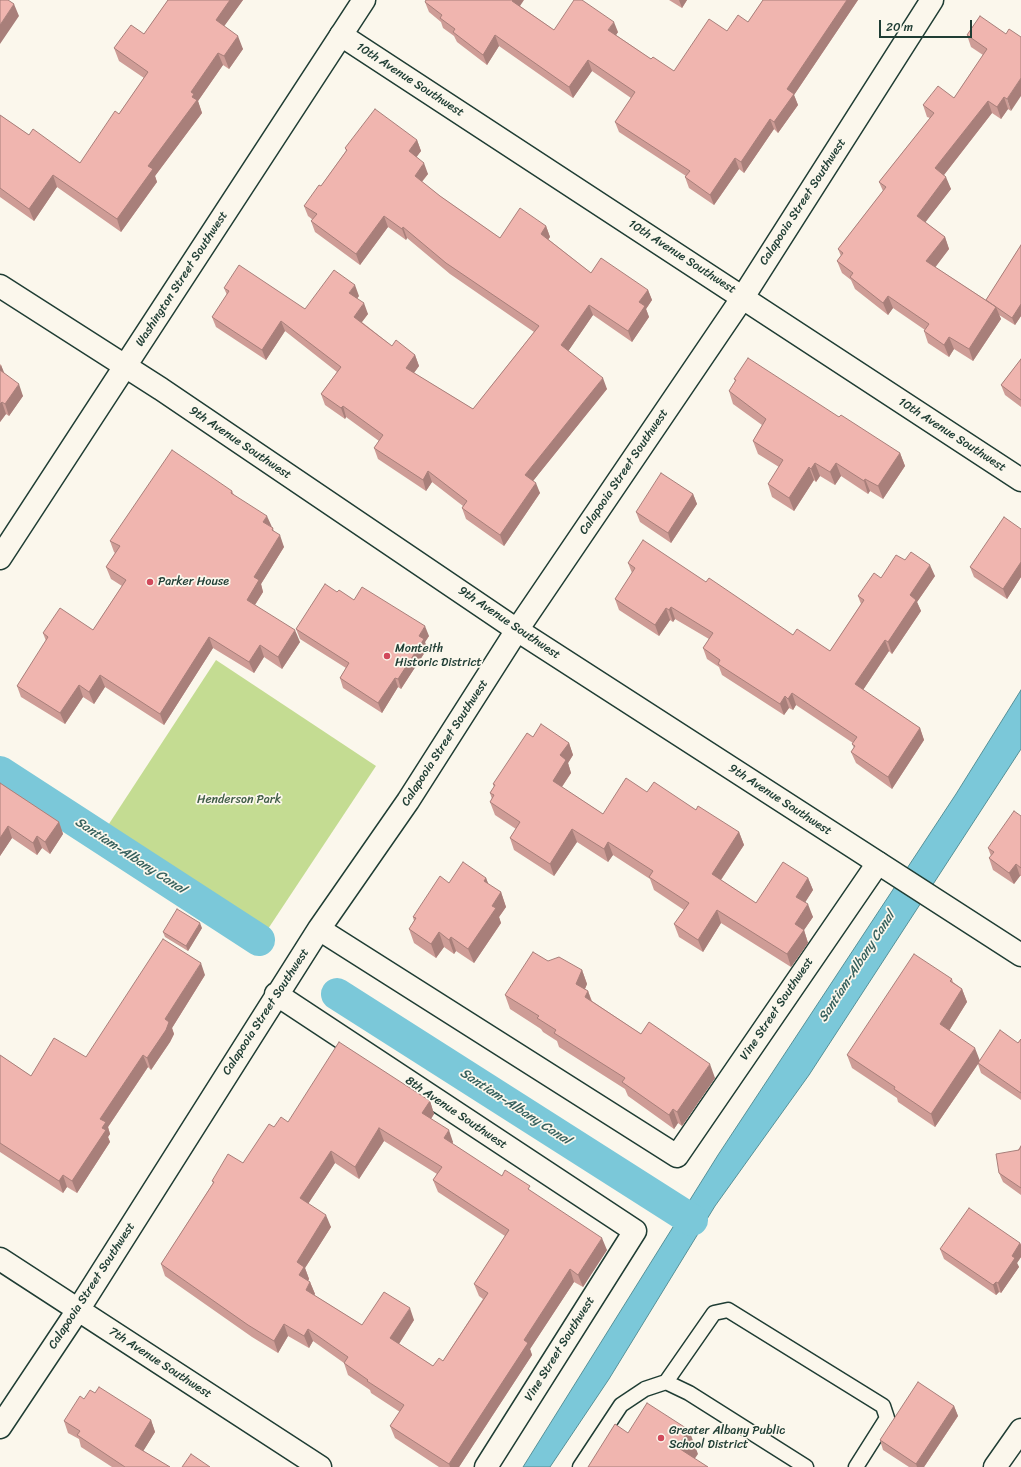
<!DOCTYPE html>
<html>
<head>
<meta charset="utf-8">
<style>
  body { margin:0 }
  #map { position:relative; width:1021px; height:1467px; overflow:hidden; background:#fbf7ec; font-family:Sriracha,sans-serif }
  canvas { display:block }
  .scale { position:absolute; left:879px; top:20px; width:93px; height:18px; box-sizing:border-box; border:2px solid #1f3d34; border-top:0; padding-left:5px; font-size:12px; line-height:14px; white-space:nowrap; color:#1f3d34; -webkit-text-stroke:3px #fbf7ec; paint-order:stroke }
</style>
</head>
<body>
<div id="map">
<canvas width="1021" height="1467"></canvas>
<div class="scale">20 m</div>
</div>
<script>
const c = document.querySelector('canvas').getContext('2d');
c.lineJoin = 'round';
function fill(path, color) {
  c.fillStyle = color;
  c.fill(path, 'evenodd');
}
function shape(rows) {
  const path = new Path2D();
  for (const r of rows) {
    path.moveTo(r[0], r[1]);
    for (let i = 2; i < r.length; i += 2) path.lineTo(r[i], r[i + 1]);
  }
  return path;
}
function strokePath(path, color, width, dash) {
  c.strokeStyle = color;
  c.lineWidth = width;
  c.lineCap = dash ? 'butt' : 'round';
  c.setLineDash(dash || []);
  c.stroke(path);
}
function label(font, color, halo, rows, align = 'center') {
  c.font = font + ' Sriracha,sans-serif';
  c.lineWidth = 3.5;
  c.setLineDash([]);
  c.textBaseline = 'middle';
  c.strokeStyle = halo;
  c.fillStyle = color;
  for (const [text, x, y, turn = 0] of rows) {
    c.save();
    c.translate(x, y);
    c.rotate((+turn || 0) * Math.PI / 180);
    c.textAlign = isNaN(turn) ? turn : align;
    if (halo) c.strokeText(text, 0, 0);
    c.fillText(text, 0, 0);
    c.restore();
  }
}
fill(shape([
  [216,660,376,766,262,938,103,833]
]), '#c4dc92');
const water = shape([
  [1021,690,1021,749,809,1075,715,1206,609,1379,550,1467,523,1467,718,1155,956,794,1021,690]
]);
fill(water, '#7bc8d9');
strokePath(water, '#569097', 1);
strokePath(shape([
  [0,772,259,940],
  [337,994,692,1220]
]), '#7bc8d9', 32);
const service = shape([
  [666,1382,714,1313,728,1310,883,1406,887,1418,856,1467],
  [580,1467,621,1405,645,1389,666,1382,689,1393,806,1467]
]);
const minor = shape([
  [341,35,1021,480],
  [319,929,677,1156,878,863],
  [276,994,635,1231,486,1467],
  [0,1259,320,1467],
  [0,1427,78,1310,319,929,408,801,517,630,743,297,932,0],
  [995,1467,1021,1430]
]);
const tertiary = shape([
  [0,286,161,389,517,630,1021,955],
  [0,558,364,0]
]);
strokePath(service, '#1f3d34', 17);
strokePath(minor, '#1f3d34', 25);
strokePath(tertiary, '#1f3d34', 25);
strokePath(service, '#fbf7ec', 14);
strokePath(minor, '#fbf7ec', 22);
strokePath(tertiary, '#fbf7ec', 22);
fill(shape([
  [168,0,243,0,224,26,243,49,229,69,223,65,198,101,202,113,155,176,157,182,121,232,57,187,34,221,0,197,0,115,29,135,80,163,119,114,144,78,119,61,114,48,144,34],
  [669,0,687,0,682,8],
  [763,0,858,0,794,95,798,105,778,133,774,129,744,173,739,169,714,205,689,188,685,177,686,176,619,132,615,122,631,98,592,71,573,98,499,46,487,65,457,42,454,36,443,28,441,22,429,12,425,2,520,6,554,30,618,32,616,35,651,59,674,71,727,31,748,22],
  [980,16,1011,111,1008,109,1001,119,992,113,944,175,951,189,925,222,945,237,949,249,935,267,986,300,1021,245,1021,316,1015,325,999,315,1001,319,973,361,954,349,949,357,928,343,924,331,925,330,893,308,888,315,855,289,851,280,842,273,837,261,841,256,838,249,883,191,879,182,930,118,927,117,923,105,954,98,983,55,971,47,967,35],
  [417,140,421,151,416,157,428,174,422,182,440,196,500,238,546,226,550,237,548,239,591,273,648,290,652,300,646,309,649,317,632,342,593,315,568,351,607,389,533,481,540,493,504,546,466,519,462,508,463,506,432,482,426,491,378,459,374,448,379,441,346,417,345,419,325,405,321,394,337,372,285,331,266,360,216,327,212,317,227,295,224,288,305,309,359,296,357,298,368,314,362,322,392,346,415,355,419,366,414,373,473,409,534,332,450,274,407,238,406,240,388,227,360,265,315,232,311,221,313,220,308,216,304,206,321,186,346,151,345,148],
  [1021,359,1021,407,1005,395,1001,385],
  [0,364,1,365,4,374,23,396,9,416,6,414,0,422],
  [734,379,839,417,900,453,905,466,883,499,870,491,868,494,841,476,835,485,820,476,816,482,814,480,794,511,772,497,768,484,779,467,758,454,753,441,762,425,733,404,729,391,735,381],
  [232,491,234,495,273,528,274,532,284,547,261,584,263,592,255,605,300,642,282,669,264,657,254,673,213,648,164,725,105,687,94,704,83,697,65,724,21,697,17,686,46,641,43,633,93,630,122,586,111,579,106,567,115,553,114,552,110,541],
  [693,494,697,504,671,543,640,522,636,512],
  [1021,529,1021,577,1007,599,974,577,970,567],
  [905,560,935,576,917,602,921,611,892,654,889,651,863,690,920,728,924,740,892,789,856,763,851,752,854,748,852,744,853,743,796,705,793,710,789,708,784,715,722,675,719,667,707,659,703,648,709,639,675,619,673,622,670,620,659,636,619,610,615,599,632,573,628,563,706,582,793,635,830,651,861,604,858,596,881,578],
  [337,592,354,600,429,636,425,642,427,649,401,689,398,687,382,713,343,688,340,678,346,668,300,639,296,629],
  [533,737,569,743,573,755,568,763,571,773,562,787,603,814,647,792,696,810,739,832,744,845,721,880,756,903,808,878,813,890,805,902,813,917,804,930,808,943,791,967,721,923,703,952,679,937,674,924,684,910,654,890,650,879,613,855,608,862,577,842,554,876,514,850,510,838,516,829,495,815,490,802,492,799,490,793,494,787,493,784],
  [0,783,59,822,63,834,50,854,42,848,37,855,12,838,0,856],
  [1021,816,1021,876,1020,876,1014,884,993,870,989,858,991,856,988,848],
  [486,878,488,884,501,892,506,907,499,917,501,923,474,963,456,951,454,954,444,947,436,958,414,943,409,929,414,921,413,917,449,883],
  [202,928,188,951,165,937,163,932],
  [548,961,582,970,587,984,585,989,588,991,592,1001,641,1034,715,1078,682,1126,678,1123,674,1129,628,1096,625,1089,559,1047,557,1041,543,1032,541,1029,510,1009,505,995],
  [205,975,172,1028,174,1034,170,1042,151,1070,148,1067,108,1127,110,1134,108,1137,110,1142,77,1193,67,1187,63,1193,0,1152,0,1055,31,1076,86,1057],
  [952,979,953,982,962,989,967,1002,949,1031,980,1061,1018,1043,1021,1039,1021,1100,981,1073,978,1064,935,1127,898,1102,897,1098,852,1068,847,1055],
  [430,1101,434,1114,431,1119,453,1142,452,1144,502,1176,531,1191,607,1250,583,1287,574,1282,530,1349,532,1355,459,1467,439,1467,395,1438,390,1426,400,1412,371,1393,370,1390,348,1375,344,1363,313,1341,309,1348,288,1336,278,1353,252,1337,165,1276,161,1264,213,1183,212,1181,243,1163,274,1127,288,1122],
  [384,1141,437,1174,433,1180,438,1192,505,1236,474,1284,479,1296,483,1299,443,1361,433,1366,399,1344,414,1320,362,1325,314,1295,315,1294,310,1282,308,1281,309,1279,305,1268,331,1227,308,1204,335,1163,359,1179],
  [1021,1146,1021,1195,1003,1182,999,1173],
  [1020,1243,1021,1245,1021,1257,1017,1263,1019,1267,1001,1293,999,1292,996,1295,944,1259,940,1249],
  [95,1393,151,1420,155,1432,143,1451,170,1467,112,1467,81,1447,79,1439,68,1433,64,1421,84,1399],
  [954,1406,958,1416,924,1467,909,1467,883,1450,880,1440]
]), '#ce9c96');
fill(shape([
  [230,0,243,0,220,32,216,20],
  [513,0,524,0,516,12,512,1],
  [679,0,687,0,682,8],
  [847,0,858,0,794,95,798,105,778,133,774,122,787,89],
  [14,4,19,16,0,44,0,25],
  [614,22,618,32,612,41,608,30],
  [495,35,499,46,487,65,483,55],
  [238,36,243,49,229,69,224,56],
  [218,53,223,65,198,101,202,113,155,176,157,182,121,232,117,219,148,166,192,97,191,92],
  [588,60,592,71,573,98,569,87],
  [1021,78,1021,96,1011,111,1007,99],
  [1004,97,1008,109,1001,119,997,107],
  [988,101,992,113,940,180,935,168],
  [770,119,774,129,744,173,741,162],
  [417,140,421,151,413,162,409,151],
  [735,158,739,169,714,205,710,195],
  [424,163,428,174,418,186,415,176],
  [53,175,57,187,34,221,29,209],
  [946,177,951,189,921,228,917,216],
  [384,216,388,227,360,265,356,254],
  [546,226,550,237,545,244,541,234],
  [403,227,407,238,406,240,402,229],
  [945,237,949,249,931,273,926,261],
  [355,285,359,296,353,304,349,293],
  [648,290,652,300,646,309,649,317,632,342,628,331,639,302],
  [888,296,893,308,888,315,883,303],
  [364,303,368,314,358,327,354,317],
  [1021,304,1021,316,1015,325,1012,318],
  [589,305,593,315,565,356,561,345],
  [996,307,1001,319,973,361,969,349],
  [281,321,285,331,266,360,262,350],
  [949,337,954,349,949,357,944,345],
  [415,355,419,366,410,378,406,368],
  [1,365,6,377,0,374,0,367],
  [603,378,607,389,529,486,525,475],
  [19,384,23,396,9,416,5,404],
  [2,402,6,414,0,422,0,404],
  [343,406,346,417,345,419,341,408],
  [900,453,905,466,883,499,878,486],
  [815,463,820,476,816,482,811,469],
  [836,463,841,476,835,485,830,472],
  [809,467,814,480,794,511,789,498],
  [428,471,432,482,426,491,423,480],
  [865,479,870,491,868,494,864,481],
  [536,483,540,493,504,546,500,535],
  [693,494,697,504,671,543,668,533],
  [267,516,272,527,263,522],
  [280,535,284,547,261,584,263,592,251,611,247,600,254,577],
  [1021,562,1021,577,1007,599,1003,589],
  [930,565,935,576,917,602,921,611,892,654,888,642,910,595],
  [671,607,675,619,673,622,669,610],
  [666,608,670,620,659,636,655,625],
  [425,626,429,636,425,642,427,649,401,689,398,679,419,636],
  [295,630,300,642,282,669,278,657],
  [209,637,213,648,164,725,160,714],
  [885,640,889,651,859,696,855,684],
  [260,645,264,657,254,673,249,662],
  [100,675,105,687,94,704,89,692],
  [395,678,398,687,382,713,378,703],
  [79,685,83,697,65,724,60,713],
  [792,693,796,705,793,710,788,699],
  [785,696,789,708,784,715,780,704],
  [920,728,924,740,892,789,888,777],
  [569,743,573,755,568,763,571,773,557,794,553,781,560,755],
  [59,822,63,834,50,854,45,842],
  [8,826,12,838,0,856,0,838],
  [572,829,577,842,554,876,550,864],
  [739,832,744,845,716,887,712,874],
  [37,836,42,848,37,855,33,843],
  [608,842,613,855,608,862,604,849],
  [1016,864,1020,876,1014,884,1009,873],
  [486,878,492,893,484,881],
  [808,878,813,890,801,909,796,897],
  [501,892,506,907,499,917,501,923,474,963,468,949,492,906],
  [808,904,813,917,804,930,808,943,791,967,787,954,795,924],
  [717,910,721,923,703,952,698,940],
  [200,923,202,928,188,951,186,946],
  [439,932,444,947,436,958,431,944],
  [451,937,456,951,454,954,449,940],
  [201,963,205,975,172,1028,174,1034,170,1042,151,1070,147,1058,165,1019],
  [582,970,587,984,581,998,576,984],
  [962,989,967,1002,945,1037,940,1024],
  [588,991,593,1006,585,997],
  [975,1048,980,1061,935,1127,931,1114],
  [143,1055,148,1067,108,1127,110,1134,108,1137,110,1142,77,1193,72,1181,100,1119],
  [710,1064,715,1078,682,1126,677,1112],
  [430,1101,434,1114,427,1125,422,1113],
  [673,1109,678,1123,674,1129,669,1115],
  [379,1128,384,1141,359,1179,355,1167],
  [449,1130,453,1142,448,1150,444,1138],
  [331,1151,335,1163,304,1210,300,1198],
  [63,1175,67,1187,63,1193,59,1181],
  [326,1215,331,1227,305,1268,309,1279,304,1288,299,1275,297,1262],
  [602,1238,607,1250,583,1287,578,1275],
  [1020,1243,1021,1245,1021,1257,1017,1263,1019,1267,1001,1293,998,1283,1012,1256],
  [570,1269,574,1282,530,1349,532,1355,459,1467,450,1467,449,1464,524,1340],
  [310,1282,315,1294,310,1302,306,1290],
  [996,1282,999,1292,996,1295,993,1285],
  [410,1308,414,1320,395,1350,390,1338],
  [284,1324,288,1336,278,1353,274,1341],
  [308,1329,313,1341,309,1348,304,1336],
  [954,1406,958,1416,924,1467,917,1467,916,1464],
  [151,1420,155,1432,139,1458,135,1446],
  [689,1430,698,1454,689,1467,677,1447]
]), '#a87f7a');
const building = shape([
  [0,0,8,0,14,4,0,25,0,0],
  [168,0,230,0,216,20,238,36,224,56,218,53,191,92,194,94,192,97,197,100,148,166,153,169,117,219,53,175,29,209,0,188,0,115,29,135,33,129,80,163,115,111,119,114,148,72,114,48,131,25,144,34,168,0],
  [426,0,513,0,512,1,554,30,574,0,582,0,614,22,608,30,651,59,653,57,674,71,709,19,727,31,738,15,748,22,763,0,847,0,787,89,794,94,774,122,770,119,741,162,735,158,710,195,685,177,690,171,615,122,635,92,588,60,569,87,495,35,483,55,453,32,455,29,440,18,442,15,425,2,426,0],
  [980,16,1006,34,1009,29,1021,37,1021,78,1007,99,1004,97,997,107,988,101,935,168,946,177,917,216,945,237,926,261,996,307,969,349,949,337,944,345,924,331,929,324,888,296,883,303,850,277,853,273,837,261,843,253,838,249,886,187,879,182,934,113,923,105,938,86,954,98,987,49,967,35,980,16],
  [375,109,417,140,409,151,424,163,415,176,440,196,500,238,520,208,546,226,541,234,591,273,601,258,648,290,639,302,645,306,628,331,589,305,561,345,603,378,525,475,536,483,500,535,462,508,467,501,428,471,423,480,374,448,383,435,343,406,341,408,321,394,341,367,281,321,262,350,212,317,229,291,224,288,239,265,305,309,334,270,355,285,349,293,364,303,354,317,392,346,396,340,415,355,406,368,473,409,539,326,446,263,403,227,402,229,384,216,356,254,311,221,317,214,304,206,319,185,321,186,347,150,345,148,375,109],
  [1021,245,1021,304,1012,318,986,300,1021,245],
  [748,358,839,417,841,415,900,453,878,486,865,479,864,481,836,463,830,472,815,463,811,469,809,467,789,498,768,484,783,460,753,441,766,419,729,391,736,380,734,379,748,358],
  [1021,359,1021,400,1001,385,1021,359],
  [0,370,19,384,5,404,2,402,0,404,0,370],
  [172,450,232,491,231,493,267,516,263,522,273,528,272,530,280,535,254,577,259,580,247,600,295,630,278,657,260,645,249,662,209,637,160,714,100,675,89,692,79,685,60,713,17,686,48,637,43,633,60,608,93,630,126,580,106,567,120,546,110,541,172,450],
  [661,473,693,494,668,533,636,512,661,473],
  [1004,517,1021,529,1021,562,1003,589,970,567,1004,517],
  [643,540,706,582,709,578,793,635,797,629,830,651,864,600,858,596,874,573,881,578,896,555,905,560,911,552,930,565,910,595,916,600,888,642,885,640,855,684,920,728,888,777,851,752,855,746,852,744,857,737,792,693,788,699,785,696,780,704,718,664,720,660,703,648,713,633,671,607,669,610,666,608,655,625,615,599,635,568,628,563,643,540],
  [325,584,337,592,339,590,354,600,362,587,425,626,419,636,424,639,398,679,395,678,378,703,340,678,349,663,296,629,325,584],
  [541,724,569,743,560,755,566,760,553,781,603,814,626,778,647,792,654,782,696,810,698,806,739,832,712,874,756,903,783,862,808,878,796,897,808,904,795,924,804,930,787,954,717,910,698,940,674,924,689,903,649,877,653,871,608,842,604,849,572,829,550,864,510,838,520,822,490,802,494,795,490,793,495,785,493,784,527,733,533,737,541,724],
  [0,783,59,822,45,842,37,836,33,843,8,826,0,838,0,783],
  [1014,811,1021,816,1021,868,1016,864,1009,873,989,858,994,852,988,848,1014,811],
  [463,862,486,878,484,881,501,892,492,906,496,908,468,949,451,937,449,940,439,932,431,944,409,929,416,918,413,917,440,876,449,883,463,862],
  [177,909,200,923,186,946,163,932,177,909],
  [163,939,201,963,165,1019,169,1022,166,1030,147,1058,143,1055,100,1119,106,1122,102,1128,106,1130,72,1181,63,1175,59,1181,0,1143,0,1055,31,1076,54,1038,86,1057,163,939],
  [533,952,548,961,559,957,582,970,576,984,588,991,585,997,641,1034,649,1022,710,1064,677,1112,673,1109,669,1115,622,1082,625,1078,554,1033,556,1030,537,1018,539,1016,505,995,533,952],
  [914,954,952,979,950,981,962,989,940,1024,975,1048,931,1114,894,1089,895,1087,847,1055,914,954],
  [1000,1030,1018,1043,1021,1039,1021,1093,978,1063,1000,1030],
  [339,1042,430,1101,422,1113,449,1130,444,1138,502,1176,505,1170,530,1186,528,1189,602,1238,578,1275,570,1269,524,1340,528,1343,449,1464,390,1426,404,1405,367,1381,368,1380,344,1363,348,1357,308,1329,304,1336,284,1324,274,1341,248,1325,161,1264,214,1182,212,1181,228,1154,243,1163,269,1124,274,1127,281,1117,288,1122,339,1042],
  [379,1128,442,1167,433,1180,509,1230,474,1284,488,1293,443,1361,439,1358,433,1366,390,1338,410,1308,384,1292,362,1325,306,1290,310,1282,299,1275,304,1267,297,1262,326,1215,300,1198,331,1151,355,1167,379,1128],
  [1021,1146,1021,1188,999,1173,996,1154,1019,1150,1021,1146],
  [969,1208,1020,1243,1012,1256,1015,1258,998,1283,996,1282,993,1285,940,1249,969,1208],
  [918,1382,954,1406,916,1464,880,1440,918,1382],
  [99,1387,151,1420,135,1446,170,1467,125,1467,77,1435,80,1431,64,1421,80,1396,84,1399,90,1390,95,1393,99,1387],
  [647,1403,689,1430,677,1447,708,1467,588,1467,615,1424,628,1433,647,1403],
  [191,1454,210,1467,182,1467,191,1454]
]);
fill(building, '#f0b5af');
strokePath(building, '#a87f7a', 1);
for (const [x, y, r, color] of [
  [150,582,4,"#d1495b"],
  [387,656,4,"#d1495b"],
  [661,1438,4,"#d1495b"]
]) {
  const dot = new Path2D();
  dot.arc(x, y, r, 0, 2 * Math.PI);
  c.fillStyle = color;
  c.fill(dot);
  strokePath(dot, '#fbf7ec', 1.5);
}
label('12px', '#1f3d34', '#fbf7ec', [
  ["10th Avenue Southwest",410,80,33],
  ["Calapooia Street Southwest",803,202,-57],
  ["10th Avenue Southwest",682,257,33],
  ["Washington Street Southwest",182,279,-57],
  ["10th Avenue Southwest",952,435,33],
  ["9th Avenue Southwest",240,443,34],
  ["Calapooia Street Southwest",624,472,-56],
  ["9th Avenue Southwest",509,623,34],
  ["Calapooia Street Southwest",445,743,-57],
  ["9th Avenue Southwest",780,800,33],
  ["Vine Street Southwest",777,1009,-56],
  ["Calapooia Street Southwest",266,1012,-57],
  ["8th Avenue Southwest",456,1113,34],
  ["Calapooia Street Southwest",92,1286,-57],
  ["Vine Street Southwest",560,1349,-58],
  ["7th Avenue Southwest",160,1363,33]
]);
label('12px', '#1f3d34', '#fbf7ec', [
  ["Parker House",158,582],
  ["Monteith",395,649],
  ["Historic District",395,663],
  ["Greater Albany Public",669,1431],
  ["School District",669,1445]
], 'left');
label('12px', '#405d47', '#fbf7ec', [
  ["Henderson Park",239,800]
]);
label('italic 13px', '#36605d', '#fbf7ec', [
  ["Santiam-Albany Canal",130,856,33],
  ["Santiam-Albany Canal",857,967,-57],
  ["Santiam-Albany Canal",515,1107,33]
]);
</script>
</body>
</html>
